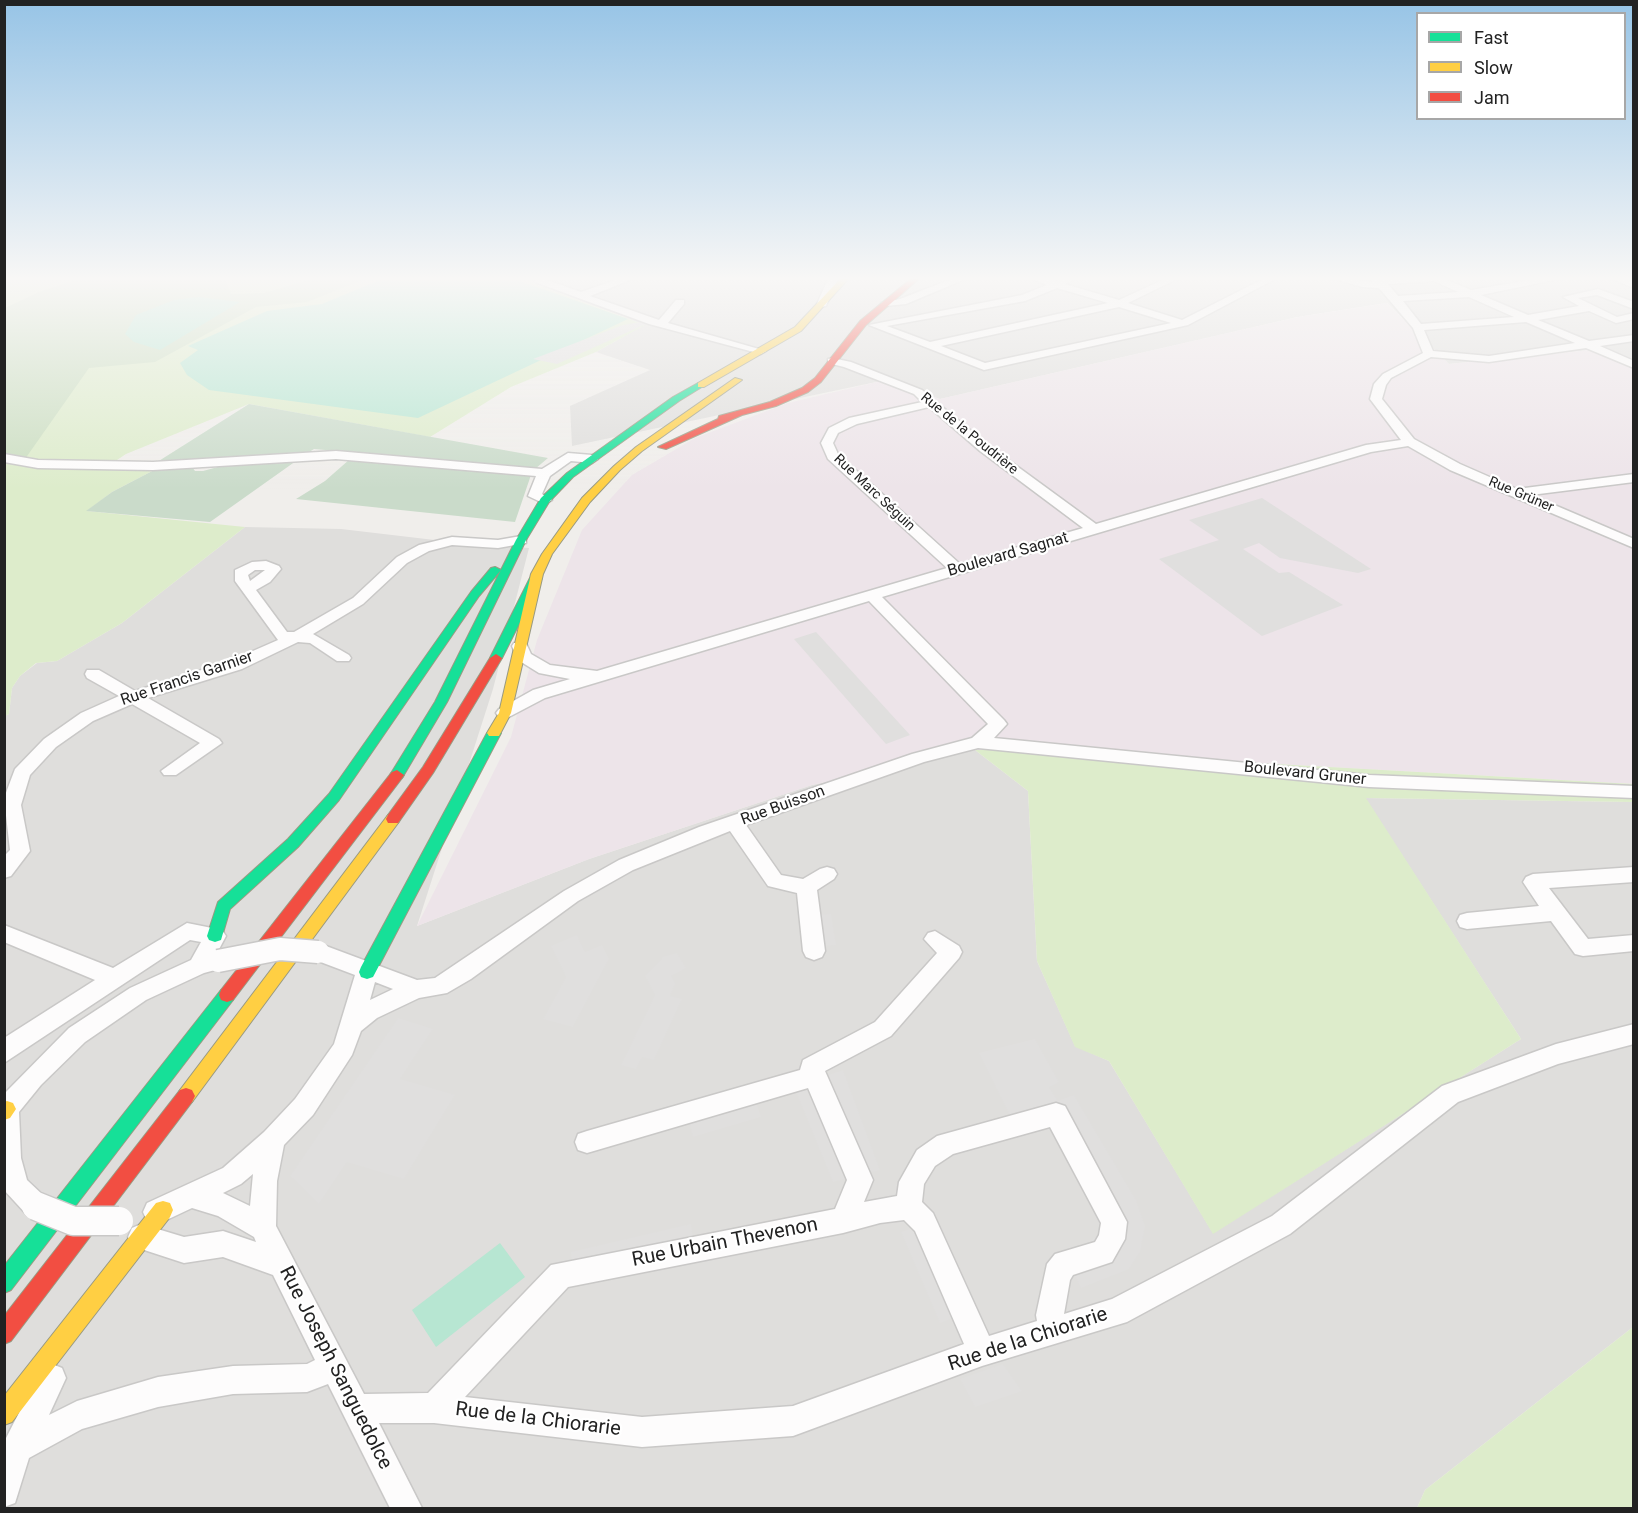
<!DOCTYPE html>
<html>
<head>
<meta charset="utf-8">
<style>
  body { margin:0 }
  #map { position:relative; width:1638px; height:1513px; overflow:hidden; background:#f0eeeb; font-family:Roboto,sans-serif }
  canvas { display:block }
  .frame { position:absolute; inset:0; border:6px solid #222; pointer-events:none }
  .legend { position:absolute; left:1416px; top:12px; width:210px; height:108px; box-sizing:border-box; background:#fff; border:2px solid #a7a7a7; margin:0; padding:8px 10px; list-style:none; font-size:18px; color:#222 }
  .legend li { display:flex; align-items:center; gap:12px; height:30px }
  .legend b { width:30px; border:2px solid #a7a7a7 }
</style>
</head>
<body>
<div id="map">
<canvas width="1638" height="1513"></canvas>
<div class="frame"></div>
<ul class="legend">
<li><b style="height:8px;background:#16e098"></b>Fast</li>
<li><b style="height:8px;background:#ffcf43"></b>Slow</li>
<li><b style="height:8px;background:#f24e42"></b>Jam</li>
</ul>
</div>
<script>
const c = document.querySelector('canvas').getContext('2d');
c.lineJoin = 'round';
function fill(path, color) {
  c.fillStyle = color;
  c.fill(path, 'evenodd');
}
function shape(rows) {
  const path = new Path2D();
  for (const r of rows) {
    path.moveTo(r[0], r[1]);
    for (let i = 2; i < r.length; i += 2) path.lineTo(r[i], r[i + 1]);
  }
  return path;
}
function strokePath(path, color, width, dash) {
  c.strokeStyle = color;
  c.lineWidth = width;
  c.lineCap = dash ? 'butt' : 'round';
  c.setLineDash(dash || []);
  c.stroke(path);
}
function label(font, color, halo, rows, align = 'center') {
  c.font = font + ' Roboto,sans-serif';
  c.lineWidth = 4.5;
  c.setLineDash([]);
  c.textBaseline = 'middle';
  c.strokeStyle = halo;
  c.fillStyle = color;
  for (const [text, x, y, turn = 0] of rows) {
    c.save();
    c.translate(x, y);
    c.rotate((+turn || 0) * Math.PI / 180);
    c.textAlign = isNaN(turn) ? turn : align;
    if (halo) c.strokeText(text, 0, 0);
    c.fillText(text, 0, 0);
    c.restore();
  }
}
fill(shape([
  [529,277,1633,277,1633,369,1591,350,1449,364,1387,303,1298,317,940,399,881,381,572,446,570,406,650,370,596,352,644,325,535,284],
  [245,527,341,529,477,545,529,548,493,689,417,926,589,859,812,785,975,750,1028,791,1037,961,1075,1046,1109,1061,1213,1233,1521,1039,1365,798,1633,802,1633,1327,1425,1490,1417,1508,5,1508,4,716,9,714,12,688,20,676,37,663,57,661,122,623]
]), '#dfdedc');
fill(shape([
  [1387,303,1449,364,1591,350,1633,369,1633,784,1025,750,975,750,812,785,589,859,417,926,511,737,537,640,582,530,632,475,695,438,788,403,881,381,940,399,1298,317]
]), '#ede4e9');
fill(shape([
  [5,277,529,277,535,284,645,325,596,352,511,387,430,437,249,404,126,454,105,468,158,468,112,492,87,511,245,527,122,623,57,661,36,663,20,676,12,688,9,714,5,716],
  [975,750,1025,750,1633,784,1633,802,1366,798,1521,1039,1213,1234,1109,1061,1075,1047,1037,961,1028,791],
  [1633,1327,1633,1508,1417,1508,1425,1490]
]), '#ddeccb');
fill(shape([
  [85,277,224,277,231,294,264,293,318,277,370,277,307,302,256,307,155,362,89,368,25,459,5,456,5,308,39,292]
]), '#cbdec1');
fill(shape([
  [249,404,548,458,535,469,314,449,303,456,154,464],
  [350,459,531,475,515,522,296,499,325,481],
  [296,461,210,522,86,511,112,492,158,468,192,467,195,471,203,471,225,465]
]), '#cadbca');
fill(shape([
  [387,277,508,277,628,319,418,418,209,390,187,375,180,363,198,350,188,346,267,311,322,304],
  [198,297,240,302,160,350,134,342,125,334,136,315,174,300],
  [500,1243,525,1277,436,1347,412,1310]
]), '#b7e6d2');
fill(shape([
  [641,322,646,324,557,364,533,359,623,325],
  [1262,498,1371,569,1358,573,1280,558,1259,543,1243,549,1279,573,1289,572,1343,605,1262,636,1159,559,1219,540,1189,520],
  [816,632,910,735,886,744,794,639],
  [831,914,836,945,821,946,817,915],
  [577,935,585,952,602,945,609,959,573,1027,543,1019,566,977,551,946],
  [677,953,686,968,671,976,675,984,670,996,682,999,654,1060,642,1057,636,1069,621,1065,655,995,645,976,663,957],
  [398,1018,433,1029,400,1079,455,1095,404,1179,347,1162,319,1204,290,1176],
  [1035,1039,1059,1082,1049,1087,1058,1101,1074,1095,1136,1200,1145,1226,1140,1252,1129,1269,1081,1288,1064,1253,1087,1244,1101,1232,1104,1221,1053,1118,1017,1130,979,1053],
  [843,1070,880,1170,833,1182,794,1087],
  [756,1102,761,1117,693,1137,689,1122],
  [691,1224,693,1239,572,1267,571,1252],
  [916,1227,955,1317,940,1323,901,1232],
  [1003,1364,1022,1391,975,1407,960,1379]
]), '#e0dfde');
const street = shape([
  [536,277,546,277,544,279,581,292,624,277,638,277,590,296,659,320,676,300,684,300,684,304,668,323,766,351,761,354,649,324,535,282,536,277],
  [829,277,839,277,826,306,817,308,816,306,829,277],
  [957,277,970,277,906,304,886,306,881,303,900,299,957,277],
  [1027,277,1042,277,1056,281,1065,277,1078,277,1065,284,1119,300,1169,277,1181,277,1128,303,1182,320,1267,277,1279,277,1188,325,984,370,869,325,1022,295,1047,285,1027,277],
  [1057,288,1108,303,930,342,887,326,1025,301,1057,288],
  [1119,307,1171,323,985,363,941,346,1119,307],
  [1329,277,1373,282,1368,277,1381,279,1448,277,1447,280,1471,290,1548,277,1568,277,1481,295,1528,315,1579,306,1563,297,1598,289,1634,302,1634,309,1597,295,1578,298,1617,317,1634,313,1634,319,1616,323,1589,311,1538,320,1589,341,1634,335,1634,341,1600,346,1634,361,1634,368,1586,348,1489,362,1431,357,1391,378,1386,385,1382,399,1414,439,1460,464,1517,489,1634,474,1634,482,1531,495,1634,539,1634,548,1450,470,1408,446,1371,452,882,597,1004,720,1007,724,994,738,1369,775,1634,786,1634,798,1369,787,978,748,924,762,746,825,781,875,803,879,820,869,827,867,834,869,837,874,834,879,817,890,825,951,822,957,814,960,806,957,803,951,797,893,768,886,730,831,633,870,578,901,471,979,447,993,419,998,377,1018,361,1031,352,1055,313,1115,284,1145,277,1181,276,1226,364,1394,428,1393,551,1265,835,1209,847,1180,808,1088,587,1153,578,1150,575,1142,578,1134,587,1131,800,1070,803,1060,875,1022,937,953,924,939,928,933,935,931,959,946,962,952,959,958,891,1036,825,1071,873,1180,864,1202,897,1196,899,1182,917,1150,937,1136,1056,1103,1065,1106,1127,1222,1125,1239,1112,1262,1073,1275,1070,1280,1064,1314,1112,1299,1272,1216,1442,1086,1556,1044,1634,1024,1634,1044,1558,1064,1458,1102,1290,1234,1127,1322,982,1366,793,1436,642,1447,434,1423,379,1423,422,1508,390,1508,328,1384,307,1392,233,1394,158,1407,82,1429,29,1458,15,1503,4,1507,4,1442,42,1368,52,1364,62,1368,66,1378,49,1415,77,1401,158,1377,233,1366,307,1364,315,1360,273,1275,223,1257,184,1263,132,1246,128,1237,132,1228,141,1224,184,1237,223,1231,256,1242,254,1237,218,1216,192,1208,156,1225,147,1221,143,1212,147,1203,223,1168,264,1132,295,1099,334,1044,355,975,310,958,307,952,310,946,318,943,417,980,435,978,564,891,619,860,699,827,912,754,972,738,988,724,869,601,545,698,505,719,499,717,496,713,499,709,533,690,570,679,539,673,518,660,512,646,514,643,526,643,531,654,550,665,597,671,947,568,828,459,821,443,829,428,849,418,922,402,914,394,844,367,828,363,828,359,832,358,851,362,922,390,988,445,1096,524,1366,445,1401,440,1370,399,1374,384,1383,374,1423,353,1413,328,1379,288,1362,287,1329,277],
  [1434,281,1458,292,1398,296,1388,284,1434,281],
  [1469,297,1514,317,1421,324,1403,301,1469,297],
  [1526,322,1575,343,1489,356,1433,351,1424,330,1526,322],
  [929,407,980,451,1083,528,960,564,838,454,833,443,838,433,857,424,929,407],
  [375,982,393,989,370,1000,375,982],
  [1050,1127,1101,1223,1099,1235,1095,1242,1055,1254,1047,1264,1036,1315,1037,1321,989,1336,933,1213,922,1202,924,1184,935,1166,953,1154,1050,1127],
  [253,1174,250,1206,223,1193,241,1184,253,1174],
  [904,1220,915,1231,964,1344,793,1406,642,1417,465,1397,568,1287,843,1233,880,1223,904,1220],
  [1607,277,1621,277,1634,282,1634,288,1607,277],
  [336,451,542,469,568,453,592,455,598,459,592,463,571,461,550,476,542,494,552,500,545,504,528,496,536,476,336,459,153,470,38,468,4,462,4,454,38,460,153,462,336,451],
  [521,536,526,537,526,543,498,548,452,545,429,551,407,563,363,604,313,634,349,655,351,658,349,661,337,661,310,643,298,642,242,669,148,698,219,739,222,743,176,775,164,775,161,771,200,743,132,704,93,721,56,747,30,775,21,805,30,851,11,876,4,878,4,856,10,850,4,798,15,769,44,739,81,713,119,696,87,678,85,674,87,670,99,670,135,691,230,661,278,640,235,581,235,570,252,562,266,561,279,566,281,569,270,582,256,590,287,632,294,632,353,598,397,557,419,545,452,537,498,540,521,536],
  [255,570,265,570,250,581,248,575,255,570],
  [1634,867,1634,882,1549,888,1588,939,1634,935,1634,951,1583,956,1575,954,1551,921,1467,929,1460,927,1457,921,1460,915,1467,913,1539,906,1523,882,1526,877,1533,874,1634,867],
  [187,923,222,930,226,936,217,953,226,955,229,961,226,967,204,973,146,1000,85,1042,41,1085,19,1112,21,1158,27,1180,45,1197,49,1206,45,1215,36,1218,27,1215,4,1190,4,1094,69,1028,130,988,191,960,201,942,190,940,4,1063,4,1038,95,980,4,942,4,925,113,968,187,923]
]);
const fast = shape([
  [698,383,705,385,679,401,573,477,549,502,526,540,447,702,402,778,392,778,390,775,435,702,516,540,541,498,567,473,673,397,698,383],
  [495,567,501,570,479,596,339,800,298,847,230,909,221,940,215,942,209,940,207,936,218,902,288,839,329,794,471,592,491,568,495,567],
  [536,575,542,578,502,658,496,662,492,661,490,658,530,578,536,575],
  [494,729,501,733,373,977,367,979,361,977,359,972,361,967,487,733,494,729],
  [227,988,233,990,235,995,233,1000,11,1290,4,1293,4,1266,221,990,227,988]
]);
const slow = shape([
  [842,277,850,277,801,331,704,387,698,387,698,383,795,327,842,277],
  [735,378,742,380,642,451,620,470,590,502,552,554,543,574,511,713,499,736,489,736,487,733,499,713,531,574,542,554,582,498,614,466,636,447,735,378],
  [393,814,398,815,400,819,398,823,192,1102,186,1104,180,1102,177,1096,180,1090,388,815,393,814],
  [7,1101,13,1103,16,1109,10,1118,4,1120,4,1102,7,1101],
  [163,1201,170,1203,173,1210,170,1217,12,1422,4,1425,4,1396,156,1203,163,1201]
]);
const jam = shape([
  [913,277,921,277,866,325,821,382,808,392,776,406,742,415,666,449,658,447,718,419,719,416,770,402,802,388,815,378,860,321,913,277],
  [496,654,502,658,433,773,398,823,388,823,386,819,388,815,423,767,490,658,496,654],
  [397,770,404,775,402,778,233,1000,227,1002,221,1000,219,995,221,990,392,772,397,770],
  [186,1088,192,1090,195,1096,192,1102,11,1341,4,1344,4,1316,180,1090,186,1088]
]);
strokePath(street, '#c9c8c7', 3);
strokePath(fast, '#999a82', 2);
strokePath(slow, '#999a82', 2);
strokePath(jam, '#999a82', 2);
fill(street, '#fdfcfc');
fill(fast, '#16e098');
fill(slow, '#ffcf43');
fill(jam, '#f24e42');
const streetBridgeFar1 = shape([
  [218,961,280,949,318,952]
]);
const streetBridge = shape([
  [36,1206,73,1221,119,1221]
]);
strokePath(streetBridgeFar1, '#c9c8c7', 25, []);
strokePath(streetBridge, '#c9c8c7', 31, []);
strokePath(streetBridgeFar1, '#fdfcfc', 22);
strokePath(streetBridge, '#fdfcfc', 28);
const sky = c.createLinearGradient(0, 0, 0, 489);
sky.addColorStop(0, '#97c4e6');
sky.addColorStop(0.57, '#f8f7f6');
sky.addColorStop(1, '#f8f7f600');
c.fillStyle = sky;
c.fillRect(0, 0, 1638, 489);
label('14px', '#222', '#fff', [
  ["Rue de la Poudrière",969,434,39],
  ["Rue Marc Séguin",874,493,43],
  ["Rue Grüner",1521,495,23]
]);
label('16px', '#222', '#fff', [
  ["Boulevard Sagnat",1008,555,-16],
  ["Rue Francis Garnier",187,679,-19],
  ["Boulevard Gruner",1305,774,6],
  ["Rue Buisson",783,806,-20]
]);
label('20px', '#222', '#fff', [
  ["Rue Urbain Thevenon",725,1243,-11],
  ["Rue de la Chiorarie",1028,1340,-18],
  ["Rue Joseph Sanguedolce",335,1368,63],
  ["Rue de la Chiorarie",538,1420,7]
]);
</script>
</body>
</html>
